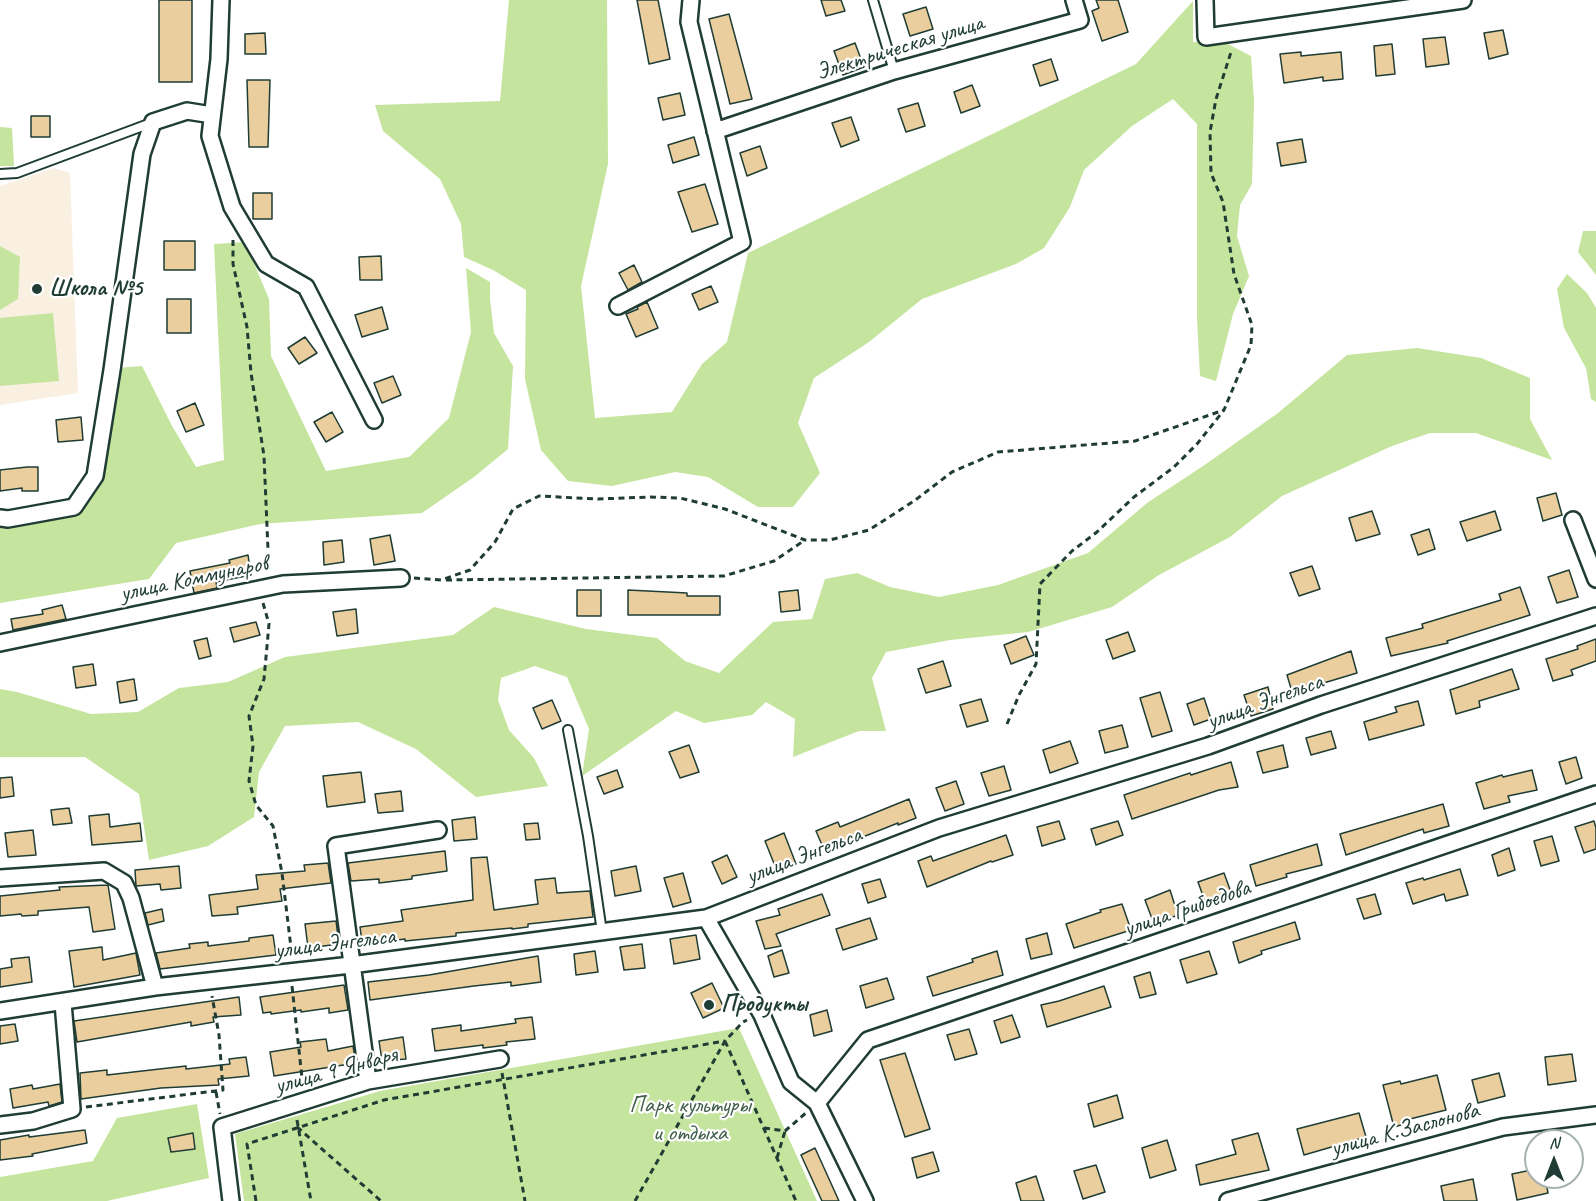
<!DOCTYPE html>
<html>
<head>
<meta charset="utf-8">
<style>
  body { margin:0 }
  #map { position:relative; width:1596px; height:1201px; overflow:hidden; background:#fff; font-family:Caveat,sans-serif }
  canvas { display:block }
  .north { position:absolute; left:1524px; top:1129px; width:60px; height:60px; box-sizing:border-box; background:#fff; border:2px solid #a5b1ae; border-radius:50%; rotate:0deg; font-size:16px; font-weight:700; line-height:24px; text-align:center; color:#1f3d34 }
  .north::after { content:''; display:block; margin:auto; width:21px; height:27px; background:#1f3d34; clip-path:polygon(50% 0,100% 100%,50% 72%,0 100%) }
</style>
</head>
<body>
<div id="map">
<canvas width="1596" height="1201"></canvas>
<div class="north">N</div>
</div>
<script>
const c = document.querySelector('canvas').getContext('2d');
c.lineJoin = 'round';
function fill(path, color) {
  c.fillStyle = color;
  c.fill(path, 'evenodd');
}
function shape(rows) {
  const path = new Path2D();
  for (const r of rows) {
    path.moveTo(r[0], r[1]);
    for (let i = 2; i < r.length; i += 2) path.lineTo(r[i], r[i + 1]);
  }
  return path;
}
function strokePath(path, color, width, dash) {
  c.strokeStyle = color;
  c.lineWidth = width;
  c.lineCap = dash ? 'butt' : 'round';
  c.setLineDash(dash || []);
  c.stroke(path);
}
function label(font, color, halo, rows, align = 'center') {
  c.font = font + ' Caveat,sans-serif';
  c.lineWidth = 4.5;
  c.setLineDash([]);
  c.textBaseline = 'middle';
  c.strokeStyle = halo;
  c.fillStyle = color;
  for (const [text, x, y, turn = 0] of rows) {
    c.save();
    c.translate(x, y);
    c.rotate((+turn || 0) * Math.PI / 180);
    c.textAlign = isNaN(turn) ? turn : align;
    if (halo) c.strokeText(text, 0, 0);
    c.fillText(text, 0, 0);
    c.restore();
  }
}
fill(shape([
  [54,168,70,173,78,393,0,405,0,186]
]), '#f9f0e2');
fill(shape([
  [509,0,607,0,608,164,581,286,595,418,672,412,702,364,727,342,748,253,1136,64,1193,1,1193,42,1224,42,1251,56,1254,101,1252,184,1240,205,1237,236,1249,276,1233,314,1216,381,1200,376,1197,318,1197,124,1173,99,1132,126,1084,170,1070,207,1044,248,1016,264,922,299,869,342,814,378,798,423,820,473,793,507,758,507,708,477,675,472,612,486,568,481,541,450,525,379,526,290,493,270,464,257,461,224,440,179,383,131,375,105,500,101],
  [0,127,12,128,14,166,0,166],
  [1583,231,1596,231,1596,275,1578,252],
  [245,242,269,299,271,356,326,471,409,457,449,418,471,332,466,268,490,282,490,299,494,333,513,366,508,449,474,477,422,513,260,524,176,543,149,579,0,603,0,528,68,518,85,507,104,464,117,368,142,366,171,424,196,467,224,460,214,244],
  [0,246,20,257,18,299,0,310],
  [1567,274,1587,293,1596,308,1596,402,1591,399,1586,368,1564,328,1557,289],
  [53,313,59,381,0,386,0,318],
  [1417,348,1481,358,1530,378,1530,419,1552,460,1476,433,1430,433,1392,446,1282,496,1230,537,1159,575,1112,607,1028,632,950,640,886,652,872,678,886,731,859,731,793,757,795,719,766,702,752,715,704,723,676,711,582,776,589,729,567,677,535,666,501,678,498,700,509,730,534,758,548,786,476,797,416,749,358,722,285,726,259,772,254,817,208,846,149,860,139,794,85,757,0,757,0,689,17,692,91,714,138,712,179,688,228,682,285,657,453,635,494,607,586,629,657,638,685,661,719,673,773,622,812,619,825,579,857,573,890,587,939,597,998,585,1088,553,1147,503,1206,464,1278,413,1347,355],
  [739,1028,817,1201,244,1201,235,1134,380,1091],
  [197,1104,209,1178,107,1201,0,1201,0,1177,93,1161,117,1118]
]), '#c5e49d');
const building = shape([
  [159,0,192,0,192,82,159,82,159,0],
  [637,0,658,0,670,59,649,64,637,0],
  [821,0,841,0,845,11,826,16,821,0],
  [1096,0,1118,0,1128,32,1102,41,1092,11,1099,8,1096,0],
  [926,7,933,29,910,36,903,14,926,7],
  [729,14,752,99,730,104,709,19,729,14],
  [1503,30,1508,54,1489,59,1484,33,1503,30],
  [265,33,266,54,245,54,245,34,265,33],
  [1445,37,1449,64,1426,67,1423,39,1445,37],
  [855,43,864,67,843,75,834,51,855,43],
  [1392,44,1395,74,1376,76,1374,46,1392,44],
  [1301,52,1301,56,1341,52,1343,79,1323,81,1323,77,1284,83,1280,54,1301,52],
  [1051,59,1058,80,1040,86,1033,65,1051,59],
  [247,80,270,80,268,147,249,147,247,80],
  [972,85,980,106,961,113,954,92,972,85],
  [680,93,685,115,663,120,658,98,680,93],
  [918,103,925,126,906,132,898,109,918,103],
  [31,116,50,116,50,137,31,137,31,116],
  [851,117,859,140,841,147,832,123,851,117],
  [694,137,699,155,673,163,668,145,694,137],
  [1302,139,1306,162,1281,166,1277,143,1302,139],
  [760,146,767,168,747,176,740,153,760,146],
  [705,184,718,224,692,232,678,192,705,184],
  [253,193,272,193,272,219,253,219,253,193],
  [164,241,195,241,195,270,164,270,164,241],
  [381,256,382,280,360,280,359,257,381,256],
  [634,265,642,282,628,290,619,273,634,265],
  [711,286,718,302,699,310,692,294,711,286],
  [167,299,191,299,191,333,167,333,167,299],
  [647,302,658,328,636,337,626,314,638,309,637,307,647,302],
  [382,307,388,329,362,337,355,315,382,307],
  [305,337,317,353,299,364,288,348,305,337],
  [393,376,401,395,382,403,374,383,393,376],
  [195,403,204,425,186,432,177,411,195,403],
  [332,412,343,432,326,442,314,422,332,412],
  [81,417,83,440,58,442,56,420,81,417],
  [27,467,38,467,38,491,22,491,22,488,0,491,0,470,27,467],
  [1556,493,1562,515,1543,521,1537,498,1556,493],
  [1372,511,1380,534,1356,541,1349,518,1372,511],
  [1495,511,1501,530,1467,541,1460,522,1495,511],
  [1429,529,1435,549,1418,555,1411,535,1429,529],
  [390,535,395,561,374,565,370,539,390,535],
  [342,540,344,562,324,565,323,542,342,540],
  [248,555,251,575,216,582,217,588,194,593,190,571,230,563,229,560,248,555],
  [1312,566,1320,589,1299,596,1290,573,1312,566],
  [1569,570,1578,597,1557,603,1548,577,1569,570],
  [1520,587,1530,615,1447,641,1448,643,1391,656,1386,638,1423,628,1422,624,1501,600,1499,594,1520,587],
  [577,590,601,590,601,616,577,616,577,590],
  [628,590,687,593,687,596,720,596,720,615,628,615,628,590],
  [798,590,800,610,781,612,779,592,798,590],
  [62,605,66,619,13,630,11,619,43,614,42,610,62,605],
  [356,609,358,633,337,636,333,612,356,609],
  [256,622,260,635,234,642,230,628,256,622],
  [1128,632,1135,651,1113,659,1106,640,1128,632],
  [1026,636,1034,655,1011,664,1004,645,1026,636],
  [207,638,211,656,199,659,194,641,207,638],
  [1596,639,1596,661,1571,670,1573,675,1553,681,1546,659,1578,649,1577,646,1596,639],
  [1351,651,1357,673,1307,688,1307,690,1293,695,1287,675,1351,651],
  [943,661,951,686,926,693,918,669,943,661],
  [93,664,96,685,76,688,73,667,93,664],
  [1512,669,1519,689,1479,701,1480,707,1456,714,1450,690,1512,669],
  [134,679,137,700,120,703,117,682,134,679],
  [1268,687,1273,709,1251,716,1244,695,1268,687],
  [1160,692,1172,731,1152,737,1140,698,1160,692],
  [1204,698,1211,719,1194,725,1187,704,1204,698],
  [981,699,988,721,967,727,960,705,981,699],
  [552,700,561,721,542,729,533,708,552,700],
  [1418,701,1424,725,1369,740,1364,722,1397,712,1395,707,1418,701],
  [1122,725,1128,747,1105,753,1099,731,1122,725],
  [1331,731,1336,748,1311,755,1306,738,1331,731],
  [1070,741,1078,763,1050,773,1043,750,1070,741],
  [689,745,699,772,680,778,669,752,689,745],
  [1283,745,1288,767,1263,773,1257,752,1283,745],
  [1576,757,1582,778,1566,784,1559,762,1576,757],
  [1231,762,1238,787,1219,790,1132,819,1124,795,1190,773,1191,775,1231,762],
  [1004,766,1011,790,989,796,981,773,1004,766],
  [617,770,623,787,604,794,597,777,617,770],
  [1532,770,1537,790,1508,796,1510,802,1484,809,1476,783,1502,775,1503,777,1532,770],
  [361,772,365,802,327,807,323,776,361,772],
  [12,777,14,796,0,798,0,778,12,777],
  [956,781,964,804,945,811,936,788,956,781],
  [401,791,403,811,378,813,375,794,401,791],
  [909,799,916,818,898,825,898,823,825,852,816,831,838,822,840,827,909,799],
  [1443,804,1449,826,1424,833,1423,829,1346,855,1340,834,1443,804],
  [69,808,72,823,53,825,51,810,69,808],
  [109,814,110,827,140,823,142,841,92,845,89,816,109,814],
  [475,817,477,839,454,841,452,820,475,817],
  [1059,821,1065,839,1042,846,1037,827,1059,821],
  [1118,821,1123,835,1096,845,1091,829,1118,821],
  [1594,821,1596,828,1596,849,1584,853,1575,827,1594,821],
  [538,823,540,839,526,840,524,824,538,823],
  [33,830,36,855,8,857,5,833,33,830],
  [784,833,796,864,777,871,765,841,784,833],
  [1006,835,1013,855,992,862,991,861,927,887,918,861,931,856,933,861,1006,835],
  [1552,836,1559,861,1541,866,1534,841,1552,836],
  [1317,844,1322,865,1286,874,1287,877,1256,886,1250,865,1317,844],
  [1509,848,1515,870,1498,876,1492,855,1509,848],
  [445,851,447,871,412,876,412,879,379,883,379,879,351,881,348,863,445,851],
  [727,855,737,877,722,884,712,862,727,855],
  [487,857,494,910,538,904,535,880,555,878,557,893,590,891,593,917,528,924,528,927,512,929,512,928,456,933,456,936,405,941,405,939,365,944,365,941,362,942,360,927,403,921,401,910,473,900,471,858,487,857],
  [328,863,331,883,280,889,282,901,237,907,238,914,212,916,209,895,258,889,256,875,305,871,304,865,328,863],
  [179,866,181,888,161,890,160,884,136,886,135,870,179,866],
  [636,866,641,891,615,896,611,871,636,866],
  [1460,869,1468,895,1446,901,1444,894,1413,904,1406,883,1423,878,1424,880,1460,869],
  [683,873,691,902,673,907,664,878,683,873],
  [1224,873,1232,895,1206,904,1198,882,1224,873],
  [880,879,886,897,868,903,862,884,880,879],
  [108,885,115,929,93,932,89,907,38,911,38,915,22,916,21,914,0,916,0,896,60,890,59,887,108,885],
  [1170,890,1178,915,1154,924,1145,900,1170,890],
  [822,894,830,915,776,934,781,946,765,949,756,921,780,915,778,909,822,894],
  [1375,894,1381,914,1364,919,1357,899,1375,894],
  [1122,904,1131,930,1074,948,1066,924,1101,912,1100,910,1122,904],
  [162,909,164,921,148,925,145,913,162,909],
  [870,918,877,939,843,950,836,929,870,918],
  [336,921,339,944,308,948,305,924,336,921],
  [1295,922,1300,939,1261,951,1262,954,1239,963,1233,942,1295,922],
  [1047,933,1052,954,1031,959,1026,939,1047,933],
  [273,935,276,955,160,969,156,953,190,948,189,944,208,942,208,946,249,941,249,938,273,935],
  [696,935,700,959,674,964,670,939,696,935],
  [642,944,645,968,624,970,620,947,642,944],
  [102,947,103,960,136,953,140,975,74,987,69,951,102,947],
  [782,950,789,973,774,977,768,956,782,950],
  [595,951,598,972,576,975,574,954,595,951],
  [997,951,1003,975,933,996,927,977,973,962,972,959,997,951],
  [1209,951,1217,974,1187,983,1180,960,1209,951],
  [538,956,541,982,511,986,511,982,474,986,370,1000,368,982,429,975,538,956],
  [29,957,32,982,0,987,0,969,12,967,11,959,29,957],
  [1150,972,1156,994,1140,998,1134,977,1150,972],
  [887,978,894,999,866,1008,860,986,887,978],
  [712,983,724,1008,703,1018,691,993,712,983],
  [344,985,348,1010,329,1013,329,1008,301,1012,301,1010,271,1014,271,1012,263,1013,260,997,344,985],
  [1104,986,1111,1007,1047,1027,1041,1005,1059,1001,1104,986],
  [239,997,241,1015,213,1017,214,1022,191,1026,191,1022,77,1042,74,1021,239,997],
  [827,1010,832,1031,814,1036,810,1015,827,1010],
  [1012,1015,1020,1037,1001,1043,994,1021,1012,1015],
  [532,1017,535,1039,506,1042,507,1045,483,1048,483,1045,435,1051,432,1029,461,1025,461,1031,516,1023,515,1019,532,1017],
  [15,1024,18,1041,0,1044,0,1026,15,1024],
  [969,1029,977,1054,955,1060,947,1035,969,1029],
  [403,1037,406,1059,382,1061,379,1041,403,1037],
  [326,1039,328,1051,353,1046,356,1063,274,1076,270,1052,301,1047,300,1042,326,1039],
  [905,1053,930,1129,905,1137,880,1060,905,1053],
  [1572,1054,1576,1081,1548,1085,1545,1057,1572,1054],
  [246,1057,249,1076,218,1079,219,1085,161,1088,81,1099,80,1073,107,1070,107,1075,186,1066,186,1069,230,1064,229,1059,246,1057],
  [1499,1073,1505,1096,1478,1103,1472,1080,1499,1073],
  [1437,1075,1446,1110,1410,1119,1411,1122,1394,1127,1383,1085,1400,1081,1401,1084,1437,1075],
  [60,1084,62,1102,49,1106,48,1102,13,1108,10,1089,32,1085,33,1089,60,1084],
  [1117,1095,1123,1118,1094,1127,1088,1104,1117,1095],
  [1359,1113,1366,1137,1304,1155,1297,1129,1359,1113],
  [85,1130,87,1143,32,1154,33,1156,0,1160,0,1140,29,1135,29,1137,85,1130],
  [193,1133,195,1149,171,1152,168,1138,193,1133],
  [1258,1133,1269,1170,1200,1185,1196,1165,1236,1154,1232,1140,1258,1133],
  [1167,1140,1176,1170,1150,1178,1142,1148,1167,1140],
  [815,1148,839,1201,822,1201,801,1155,815,1148],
  [933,1152,939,1171,917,1178,912,1158,933,1152],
  [1096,1165,1105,1192,1083,1199,1074,1171,1096,1165],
  [1536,1169,1536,1177,1545,1177,1548,1193,1517,1200,1512,1174,1536,1169],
  [1036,1176,1044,1201,1021,1201,1016,1183,1036,1176],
  [1473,1179,1477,1201,1444,1201,1441,1186,1473,1179]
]);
fill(building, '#eace9e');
strokePath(building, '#1f3d34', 1.5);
const lane = shape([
  [873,0,894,71],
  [0,174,17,173,151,123],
  [568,730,588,836,602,932]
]);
const street = shape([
  [221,0,219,59,210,136,232,207,266,264,306,287,374,420],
  [1205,0,1206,37,1463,0],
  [715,131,894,71,1080,20,1074,0],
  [618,306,742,242,689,22,691,0],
  [0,518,8,519,74,507,95,476,112,370,142,154,153,122,187,111,212,115],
  [1573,520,1596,579],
  [0,643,283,584,401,578],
  [0,878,104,871,124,883,131,898,155,987],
  [706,918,762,1015,791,1082,817,1103,865,1201],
  [0,1011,155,987,351,965,706,918,939,828,1208,746,1321,705,1596,616],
  [368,1081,336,846,438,830],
  [817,1103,868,1040,1596,794],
  [0,1125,33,1121,72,1109,63,1003],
  [231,1201,222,1127,368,1081,500,1059],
  [1228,1201,1503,1127,1596,1115]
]);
strokePath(lane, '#1f3d34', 12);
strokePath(street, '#1f3d34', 20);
strokePath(shape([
  [233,240,233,264,247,327,251,373,264,456,269,573],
  [414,578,441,580,470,570,495,542,513,509,539,496,598,499,650,497,680,498,725,509,805,540,830,540,869,530,914,501,952,472,998,452,1135,441,1224,410],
  [446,580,724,576,774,561,805,540],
  [263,603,269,624,264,679,249,716,253,746,249,781,256,805,273,826,282,873,292,956],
  [1007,724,1019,695,1036,664,1040,584,1072,551,1097,532,1134,497,1174,467,1197,444,1224,410,1251,345,1252,325,1234,274,1223,202,1211,173,1210,132,1216,99,1232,49],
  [292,986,303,1087],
  [725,1041,796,1201],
  [502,1073,525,1201],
  [216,1092,220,1114],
  [86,1107,223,1090,219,1035,212,996],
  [297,1120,311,1201],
  [297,1127,381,1201],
  [764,1128,785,1131,807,1112],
  [777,1158,785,1131],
  [256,1201,247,1144,384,1100,725,1041],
  [635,1201,725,1041,743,1022,747,1020]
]), '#1f3d34', 3, [6, 4.5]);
strokePath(lane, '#fff', 8);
strokePath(street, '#fff', 15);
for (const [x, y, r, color] of [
  [37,289,6,"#1f3d34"],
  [709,1005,6,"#1f3d34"]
]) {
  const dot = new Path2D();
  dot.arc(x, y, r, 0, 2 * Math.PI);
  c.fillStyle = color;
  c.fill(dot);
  strokePath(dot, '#fff', 2);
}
label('24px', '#1f3d34', '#fff', [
  ["Электрическая улица",900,48,-17],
  ["улица Коммунаров",194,579,-12],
  ["улица Энгельса",1265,702,-20],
  ["улица Энгельса",804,856,-21],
  ["улица Грибоедова",1187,909,-19],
  ["улица Энгельса",335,944,-7],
  ["улица 9 Января",336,1071,-15],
  ["улица К.Заслонова",1405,1130,-15]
]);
label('bold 24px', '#1f3d34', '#fff', [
  ["Школа №5",49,289],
  ["Продукты",721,1005]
], 'left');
label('24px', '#405e49', '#fff', [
  ["Парк культуры",690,1106],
  ["и отдыха",690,1134]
]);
</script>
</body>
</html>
